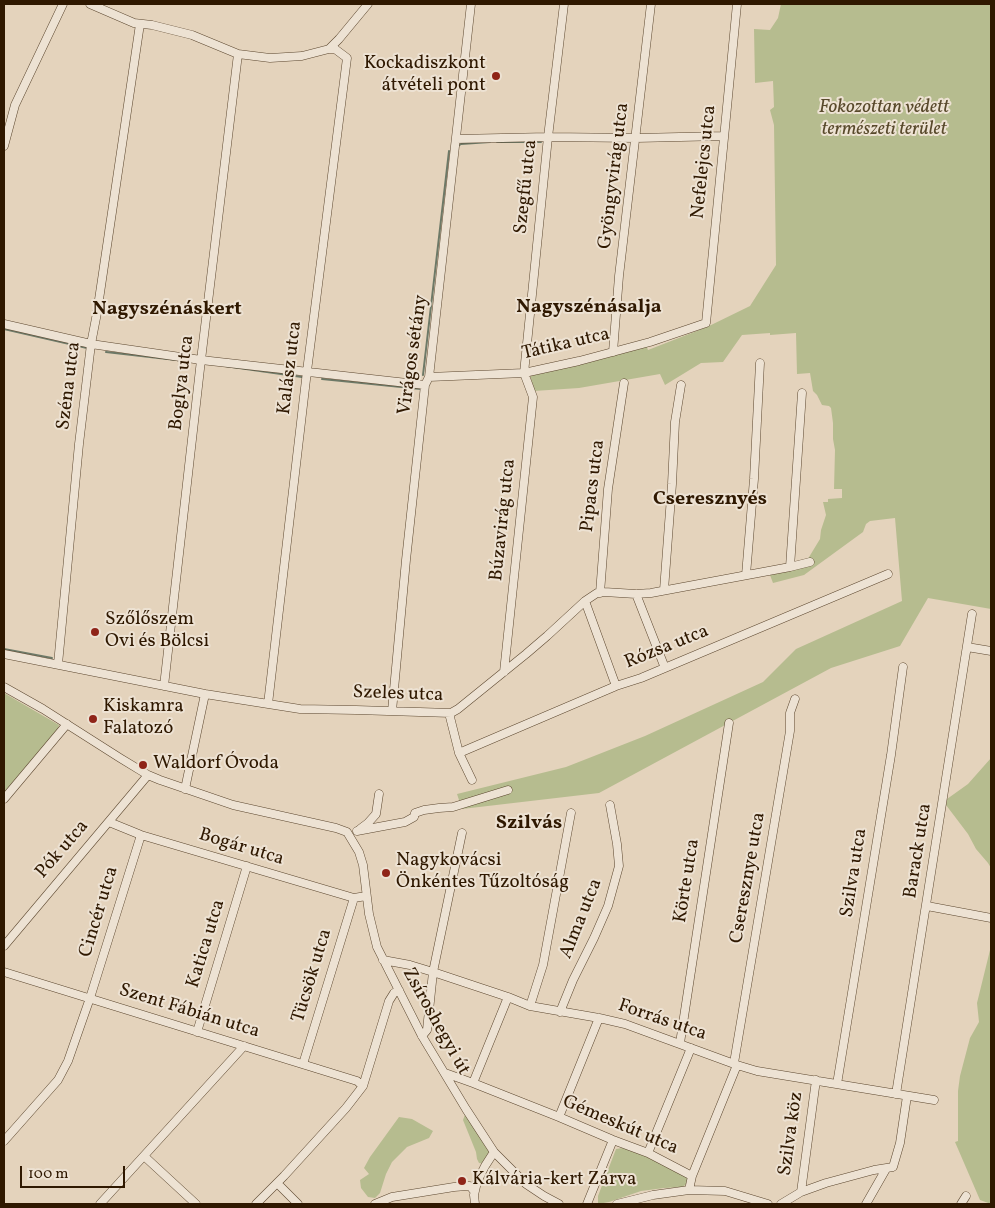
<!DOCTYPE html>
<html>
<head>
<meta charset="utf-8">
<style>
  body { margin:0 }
  #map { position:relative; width:995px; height:1208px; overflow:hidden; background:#e4d3bc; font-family:Vollkorn,serif }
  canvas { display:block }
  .frame { position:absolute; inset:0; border:5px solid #2f1800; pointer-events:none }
  .scale { position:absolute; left:20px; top:1166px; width:105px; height:22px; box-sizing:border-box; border:2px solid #2f1800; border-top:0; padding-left:6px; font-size:15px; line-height:18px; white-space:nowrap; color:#2f1800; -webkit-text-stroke:4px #ede2d3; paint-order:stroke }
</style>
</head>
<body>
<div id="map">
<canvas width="995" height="1208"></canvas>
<div class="frame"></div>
<div class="scale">100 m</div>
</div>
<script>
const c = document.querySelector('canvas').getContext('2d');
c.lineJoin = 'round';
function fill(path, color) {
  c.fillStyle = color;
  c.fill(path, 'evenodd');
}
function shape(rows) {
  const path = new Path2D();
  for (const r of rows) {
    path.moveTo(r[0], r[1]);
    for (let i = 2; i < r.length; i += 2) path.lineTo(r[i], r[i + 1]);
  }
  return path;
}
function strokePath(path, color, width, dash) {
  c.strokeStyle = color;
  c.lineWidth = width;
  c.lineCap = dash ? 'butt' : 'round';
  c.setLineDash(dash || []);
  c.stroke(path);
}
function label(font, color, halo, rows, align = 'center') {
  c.font = font + ' Vollkorn,serif';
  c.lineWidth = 4;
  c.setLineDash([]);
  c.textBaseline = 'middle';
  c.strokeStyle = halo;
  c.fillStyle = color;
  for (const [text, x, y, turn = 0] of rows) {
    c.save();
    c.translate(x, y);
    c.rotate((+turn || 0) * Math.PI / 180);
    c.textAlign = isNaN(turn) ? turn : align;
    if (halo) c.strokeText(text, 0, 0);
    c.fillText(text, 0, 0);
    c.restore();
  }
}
fill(shape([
  [781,4,991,4,991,609,928,598,900,646,831,668,599,793,462,809,457,794,566,767,645,736,763,682,796,649,902,601,895,518,870,521,866,524,863,532,804,575,773,583,770,575,803,567,820,539,821,530,826,515,823,502,828,502,828,499,842,498,842,489,834,489,835,450,833,439,833,423,831,408,829,406,822,405,817,395,813,391,810,373,797,374,796,333,770,335,770,333,742,335,723,362,701,363,665,385,660,374,579,388,534,391,530,375,646,345,648,350,707,327,750,306,776,265,774,125,770,110,774,107,773,81,755,83,754,29,770,30,778,18],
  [4,693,59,725,58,729,4,793],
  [991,758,991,868,988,863,976,849,968,834,946,805,947,799,968,784],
  [991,946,991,1204,980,1200,955,1142,958,1141,958,1091,960,1076,970,1038,979,1022,977,1003],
  [466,1112,492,1151,485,1164,479,1163,477,1159,476,1152,463,1120],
  [399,1117,412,1119,433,1131,429,1138,407,1147,392,1162,386,1174,380,1193,375,1198,368,1197,361,1188,360,1180,369,1174,364,1168,370,1157],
  [622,1148,637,1152,687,1177,687,1183,683,1187,664,1188,641,1191,609,1202,598,1204,598,1196,616,1149]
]), '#b6bc8f');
strokePath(shape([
  [497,142,541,142],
  [458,146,461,144,490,142],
  [4,329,87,348],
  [106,352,185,361],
  [225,366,302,377],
  [423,375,449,151],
  [322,379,421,389],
  [4,649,52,658]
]), '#6d7967', 2);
const street = shape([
  [90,4,134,23,152,25,192,35,238,54,270,58,302,56,329,49,339,39,368,4],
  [456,139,548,137,636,138,724,136],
  [4,146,15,105,63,4],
  [4,324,91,344,201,360,425,385],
  [613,352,619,276,651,4],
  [429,377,524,373,579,361,650,342,706,323,737,4],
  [790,567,802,393],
  [746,575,754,479,760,363],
  [664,590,672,484,675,422,681,385],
  [600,593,608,489,624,383],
  [636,594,665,668],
  [585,601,616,686],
  [967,647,991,651],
  [4,654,205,694,300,709,356,710,451,713,458,709,526,654,547,636,585,601,597,593,604,592,636,594,651,593,790,567,810,562],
  [58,664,79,444,91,344,97,313,140,24],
  [504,672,533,397,524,373,548,137,564,4],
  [164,686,201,360,238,54],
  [4,687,43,709,120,758,148,775,160,780,233,805,336,828,347,832,359,852,363,865,369,914,377,947,422,1036,466,1109,494,1152,526,1184,544,1196,559,1204],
  [268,704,307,371,347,58,335,49,329,49],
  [392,711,406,560,425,385,429,377,471,4],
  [449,713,459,753,472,780],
  [459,753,616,686,641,678,888,574],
  [185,789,205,694],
  [4,799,67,724],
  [109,822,141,835,354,898,366,896],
  [360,829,368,823,376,814,379,794],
  [357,831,405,822,414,817,415,813,424,810,439,808,453,807,508,790],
  [927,906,991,918],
  [4,946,148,775],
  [383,960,410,965,433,972,508,997,530,1006,599,1018,625,1024,737,1065,757,1071,934,1100],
  [4,972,357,1081,363,1086],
  [530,1006,543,965,571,813],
  [560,1012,573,980,594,938,608,906,619,866,617,844,610,805],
  [197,1032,247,866],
  [422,1036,427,1030,433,972,462,833],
  [680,1043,729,723],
  [734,1063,790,731,790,713,795,699],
  [303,1064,354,898],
  [445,1073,473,1083,559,1117,613,1140,648,1153,692,1176,689,1190],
  [473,1083,508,997],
  [837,1084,891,755,903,667],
  [896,1094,972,614],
  [559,1117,599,1018],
  [4,1141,58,1080,68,1061,90,998,141,835],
  [648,1153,691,1048],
  [144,1156,196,1204],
  [692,1176,737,1065],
  [277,1183,298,1204],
  [801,1192,816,1080],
  [100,1204,244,1046],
  [256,1204,284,1176,346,1108,363,1086,389,1001,394,993,399,990],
  [375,1204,392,1197,454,1187,467,1186,470,1186,474,1191],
  [475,1204,474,1195,477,1182,485,1166,494,1152],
  [587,1204,613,1140],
  [617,1204,653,1195,689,1190,725,1191,768,1204],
  [781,1204,801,1192,826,1183,874,1170,893,1167,900,1143,907,1096],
  [866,1204,886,1169],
  [961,1204,966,1196]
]);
strokePath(street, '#5c472f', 9);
strokePath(street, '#ede2d3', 8);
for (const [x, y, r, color] of [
  [496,76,5,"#8f2418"],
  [95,632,5,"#8f2418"],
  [93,719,5,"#8f2418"],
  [143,765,5,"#8f2418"],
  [386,873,5,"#8f2418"],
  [462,1181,5,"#8f2418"]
]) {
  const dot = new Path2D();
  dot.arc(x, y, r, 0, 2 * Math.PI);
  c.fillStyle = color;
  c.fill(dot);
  strokePath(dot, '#ede2d3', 2);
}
label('19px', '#2f1800', '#ede2d3', [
  ["Kockadiszkont",486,65,"right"],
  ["átvételi pont",486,87,"right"],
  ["Szőlőszem",105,621],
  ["Ovi és Bölcsi",105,643],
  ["Kiskamra",103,708],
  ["Falatozó",103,730],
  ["Waldorf Óvoda",153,765],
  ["Nagykovácsi",396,862],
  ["Önkéntes Tűzoltóság",396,884],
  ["Kálvária-kert Zárva",472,1181]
], 'left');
label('italic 19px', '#58492b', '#ede2d3', [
  ["Fokozottan védett",884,109],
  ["természeti terület",884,131]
]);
label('19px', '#2f1800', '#ede2d3', [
  ["Nefelejcs utca",705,162,-84],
  ["Gyöngyvirág utca",615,176,-83],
  ["Szegfű utca",527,187,-84],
  ["Tátika utca",566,345,-13],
  ["Virágos sétány",414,355,-82],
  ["Kalász utca",291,368,-83],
  ["Boglya utca",183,383,-83],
  ["Széna utca",70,386,-83],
  ["Pipacs utca",594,486,-83],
  ["Búzavirág utca",504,520,-84],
  ["Rózsa utca",667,648,-22],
  ["Szeles utca",398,695,2],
  ["Bogár utca",241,848,17],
  ["Pók utca",63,850,-49],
  ["Barack utca",919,851,-81],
  ["Szilva utca",855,873,-81],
  ["Cseresznye utca",749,878,-80],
  ["Körte utca",688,881,-81],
  ["Cincér utca",100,912,-73],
  ["Alma utca",582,919,-68],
  ["Katica utca",207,944,-73],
  ["Tücsök utca",313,976,-73],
  ["Szent Fábián utca",189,1012,17],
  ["Forrás utca",662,1021,19],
  ["Zsíroshegyi út",435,1022,61],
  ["Gémeskút utca",620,1126,23],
  ["Szilva köz",792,1134,-82]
]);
label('bold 20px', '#2f1800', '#ede2d3', [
  ["Nagyszénásalja",589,308],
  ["Nagyszénáskert",167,310],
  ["Cseresznyés",710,500],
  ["Szilvás",529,824]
]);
</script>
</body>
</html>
